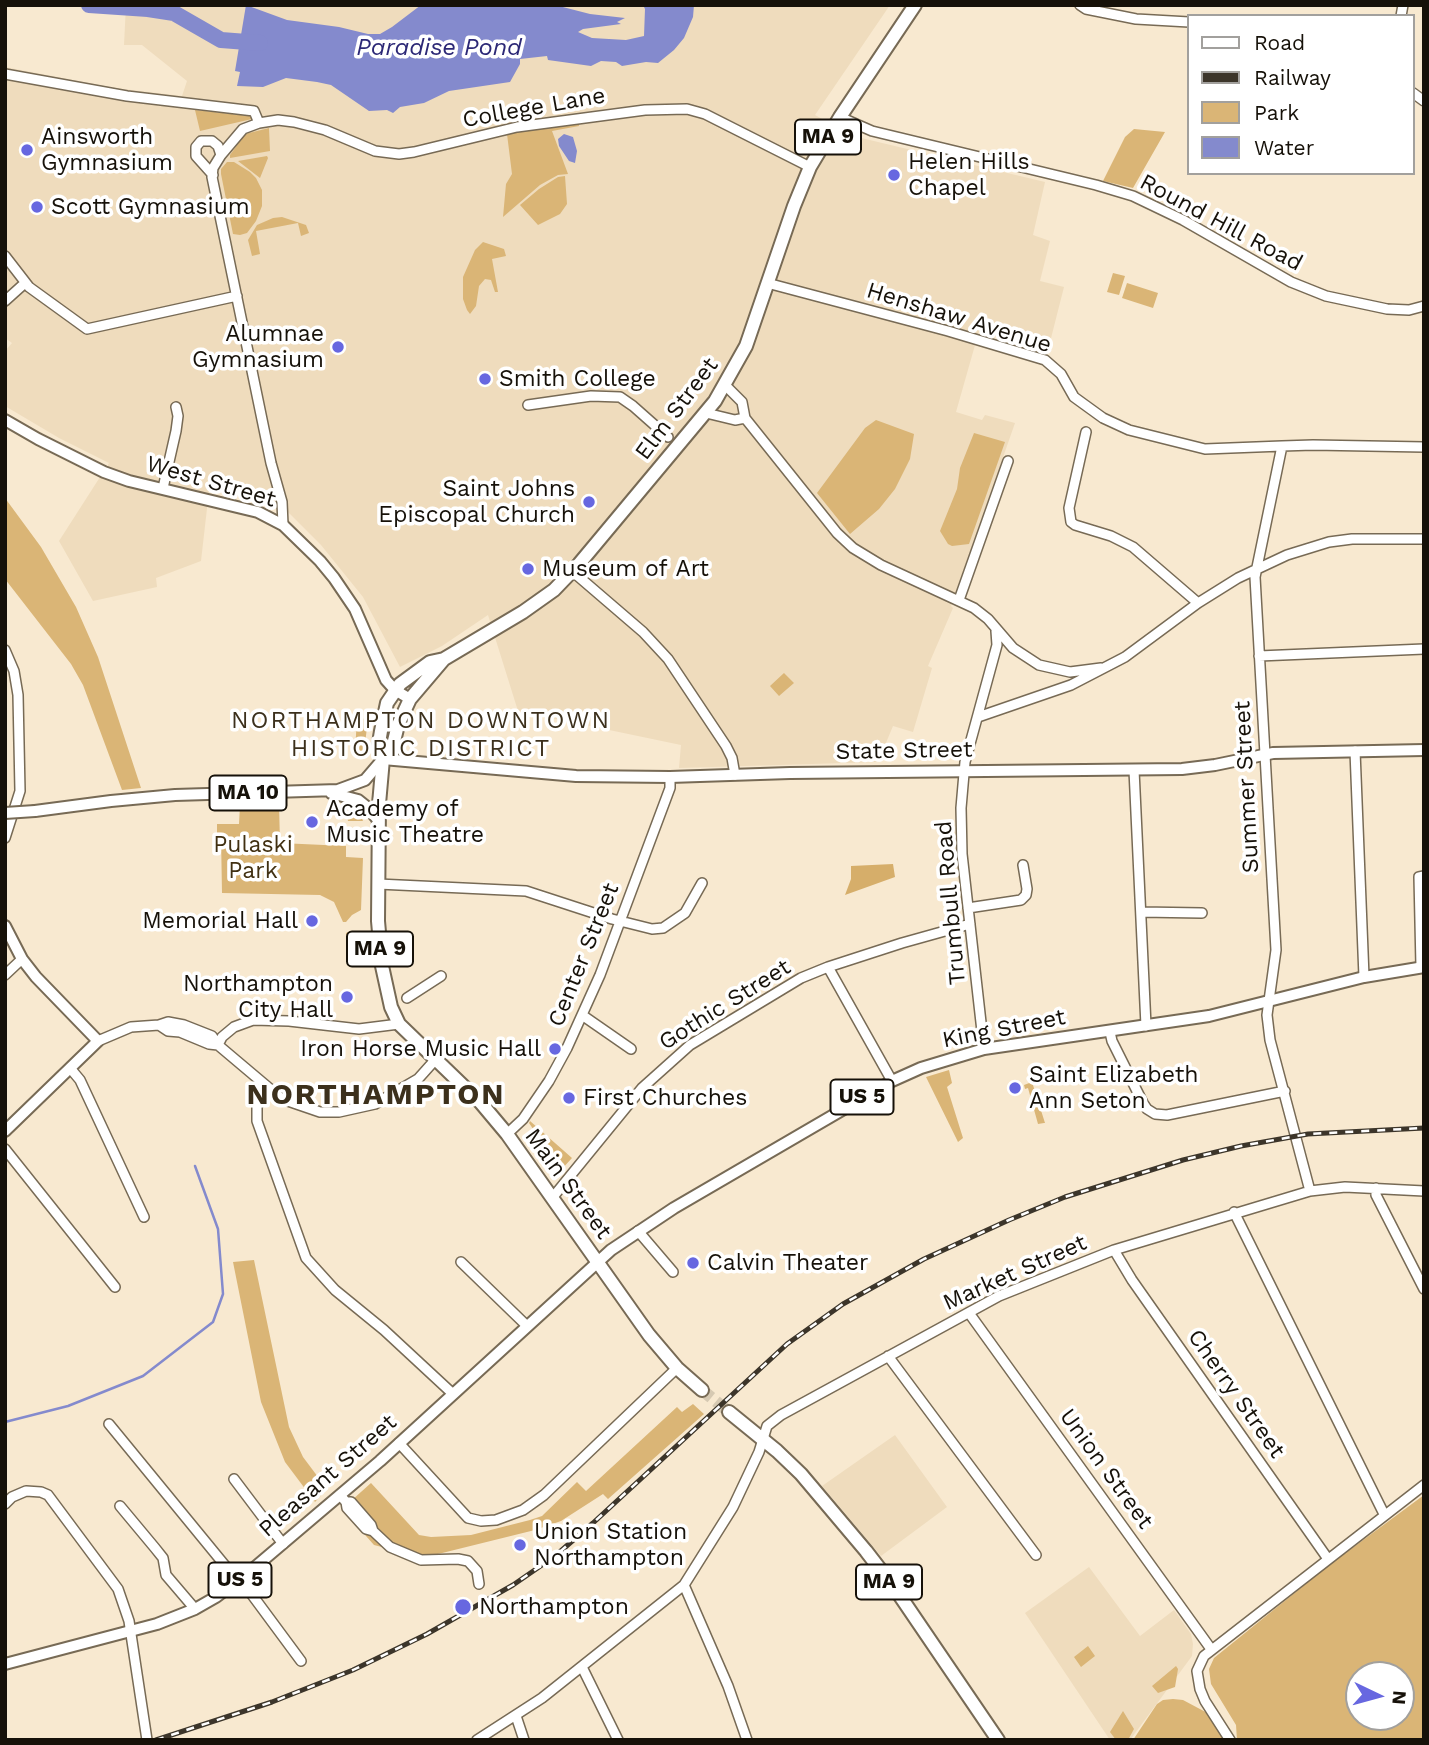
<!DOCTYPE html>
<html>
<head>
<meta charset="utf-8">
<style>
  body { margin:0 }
  #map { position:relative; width:1429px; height:1745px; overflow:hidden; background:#f8e9d0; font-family:"Work Sans",sans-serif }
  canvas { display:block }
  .frame { position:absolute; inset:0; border:7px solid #161109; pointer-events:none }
  .legend { position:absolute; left:1187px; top:14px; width:228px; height:161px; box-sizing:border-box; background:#fff; border:2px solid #a2a09d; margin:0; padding:9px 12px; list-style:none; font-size:21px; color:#161109 }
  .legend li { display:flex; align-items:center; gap:14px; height:35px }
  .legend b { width:35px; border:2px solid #a2a09d }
  .north { position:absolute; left:1345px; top:1661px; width:70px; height:70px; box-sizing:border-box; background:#fff; border:2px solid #a2a09d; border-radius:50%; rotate:95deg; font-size:19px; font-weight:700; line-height:28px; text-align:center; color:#161109 }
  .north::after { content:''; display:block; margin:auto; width:24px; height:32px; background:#6767e0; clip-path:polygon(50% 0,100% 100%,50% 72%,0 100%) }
</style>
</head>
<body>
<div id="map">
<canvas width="1429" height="1745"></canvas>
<div class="frame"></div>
<ul class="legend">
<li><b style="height:9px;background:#fff"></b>Road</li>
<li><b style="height:9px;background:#3c352a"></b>Railway</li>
<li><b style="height:19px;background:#dab576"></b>Park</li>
<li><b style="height:19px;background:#848acd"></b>Water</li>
</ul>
<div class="north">N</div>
</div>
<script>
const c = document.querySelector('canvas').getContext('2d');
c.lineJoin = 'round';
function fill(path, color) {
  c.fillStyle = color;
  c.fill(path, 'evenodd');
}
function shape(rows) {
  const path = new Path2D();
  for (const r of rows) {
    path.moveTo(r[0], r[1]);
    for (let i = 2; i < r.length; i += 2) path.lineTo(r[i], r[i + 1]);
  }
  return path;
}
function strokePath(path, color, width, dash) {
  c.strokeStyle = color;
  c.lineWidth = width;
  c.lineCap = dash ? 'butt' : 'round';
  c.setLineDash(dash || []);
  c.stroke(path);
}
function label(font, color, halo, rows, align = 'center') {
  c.font = font + ' "Work Sans",sans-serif';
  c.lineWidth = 7;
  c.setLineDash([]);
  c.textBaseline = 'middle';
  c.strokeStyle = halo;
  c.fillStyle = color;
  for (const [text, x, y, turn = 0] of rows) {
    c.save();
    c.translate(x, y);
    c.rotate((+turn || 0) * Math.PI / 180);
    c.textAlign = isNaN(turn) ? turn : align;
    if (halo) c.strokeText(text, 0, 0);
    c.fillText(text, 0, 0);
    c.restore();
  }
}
fill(shape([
  [126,5,890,5,815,115,853,136,1045,182,1033,235,1050,241,1040,281,1064,287,1049,346,1023,340,1021,343,979,331,956,412,982,420,985,415,1015,423,951,606,953,608,928,666,932,668,913,732,893,726,878,762,679,768,681,745,518,711,488,615,442,646,400,667,363,597,321,545,285,509,260,500,209,491,201,561,156,578,157,587,93,601,59,541,109,463,59,438,5,406,5,351,12,343,5,338,5,67,115,88,182,96,187,81,142,45,124,45],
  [895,1435,947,1507,881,1556,822,1486],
  [1089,1567,1140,1636,1174,1610,1191,1634,1193,1644,1192,1656,1130,1740,1110,1740,1025,1613]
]), '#efdcbd');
fill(shape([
  [195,110,250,116,252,119,200,131],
  [579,122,579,126,552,131,568,174,558,175,540,185,503,217,506,184,512,174,507,134],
  [269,128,270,151,230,158,230,155,245,134],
  [1134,129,1165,132,1133,188,1103,181,1125,137],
  [267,156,268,158,260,178,238,161],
  [227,162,234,162,250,172,256,178,262,190,262,206,256,221,247,233,240,235,233,234,221,174,221,169],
  [565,176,567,204,560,214,538,225,520,205,539,189,558,177],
  [282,217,306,225,309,233,301,236,298,223,256,231,260,254,252,256,248,240,257,225,273,218],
  [483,242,504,249,506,256,492,259,498,292,495,292,491,280,485,279,479,286,476,306,470,314,467,310,463,299,463,277,475,250],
  [1113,273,1125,276,1119,295,1107,292],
  [1127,283,1158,293,1153,308,1122,298],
  [876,420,914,434,910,459,895,489,879,509,850,534,817,493,865,428],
  [974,433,1005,442,969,544,952,546,948,544,940,531,957,489,960,468],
  [5,498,41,547,76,607,98,657,141,788,122,790,83,685,71,664,5,579],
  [784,673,794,683,779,696,770,686],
  [357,718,368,719,364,752,355,752],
  [279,804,280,843,346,846,346,857,363,858,361,910,352,915,346,922,343,922,334,902,320,895,222,893,221,836,217,835,217,824,239,824,240,805],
  [345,809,358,809,363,821,348,821],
  [347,829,363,829,362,844,344,843],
  [351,931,363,934,364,950,349,942,353,938,347,939,346,933],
  [949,1070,952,1083,947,1087,963,1138,958,1142,926,1077],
  [1032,1082,1045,1123,1044,1123,1038,1124,1028,1088,1025,1089,1024,1085],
  [530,1121,572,1158,561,1170,529,1123],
  [254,1260,289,1427,303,1457,327,1489,315,1502,285,1462,261,1402,233,1262],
  [693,1404,704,1414,608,1499,603,1494,561,1521,535,1530,430,1556,409,1554,374,1545,342,1509,371,1483,419,1535,431,1537,471,1535,530,1520,542,1516,577,1482,586,1491,677,1407,682,1412],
  [1424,1495,1424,1740,1237,1740,1236,1725,1211,1684,1209,1669,1214,1658,1328,1566],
  [1359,1675,1401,1675,1401,1717,1359,1717],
  [1088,1646,1095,1656,1081,1667,1074,1657],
  [1176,1666,1178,1669,1175,1687,1158,1693,1152,1686],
  [1173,1699,1183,1700,1213,1716,1225,1740,1133,1740,1157,1704,1163,1700],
  [1123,1711,1134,1729,1128,1740,1116,1740,1110,1732]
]), '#dab576');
fill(shape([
  [893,864,895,877,845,895,851,879,851,866]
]), '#d6ae6a');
fill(shape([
  [246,5,287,20,339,27,368,34,380,34,392,27,421,5,555,5,590,14,625,18,617,22,621,24,583,29,578,32,592,38,626,40,644,36,645,9,643,5,694,5,693,17,684,38,674,50,658,63,646,62,622,66,616,62,601,61,591,66,548,60,547,56,520,59,520,64,510,82,449,91,424,103,400,107,393,113,387,110,369,111,331,85,317,82,286,78,263,87,237,86,240,72,235,71],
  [564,134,573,137,577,151,575,163,569,161,559,146,558,139]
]), '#848acd');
strokePath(shape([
  [5,1422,68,1406,143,1376,213,1322,223,1294,218,1229,195,1166]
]), '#848acd', 2.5);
strokePath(shape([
  [89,5,148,9,174,13,221,40,260,43]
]), '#848acd', 16);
strokePath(shape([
  [702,1390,729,1412]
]), '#d6c9b2', 12, [12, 6]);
const minor = shape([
  [1080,5,1086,9,1136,19,1189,22],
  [1401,16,1403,5],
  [5,74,127,96,254,111,259,123],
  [1413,93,1424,101],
  [840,117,872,131,1096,185,1133,196,1183,220,1291,282,1326,296,1387,309,1409,310,1424,306],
  [213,175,196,156,196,147,201,141,212,141,218,146,221,155],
  [5,256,29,287,87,329,237,296],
  [767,283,948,331,1045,360,1061,374,1074,397,1103,418,1129,430,1205,449,1282,446],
  [5,301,25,283],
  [726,386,742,402,745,418,837,533,853,548,881,565,974,608,988,619,1013,648,1039,665,1070,672,1101,668],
  [528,405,591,396,620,397,633,406,668,437],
  [706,413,735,420,745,418],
  [1086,432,1069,508,1071,522,1075,525,1111,536,1133,547,1198,603],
  [163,488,176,431,178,416,176,407],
  [283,525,282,502,271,463,212,177,213,168,221,155,243,129,259,123,278,120,294,122,325,130,375,151,399,154,414,152,517,127,645,110,687,109,705,114,810,167],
  [572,571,643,632,668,659,726,746,732,758,735,775],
  [959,600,1008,461],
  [5,650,14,671,18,695,20,791,5,838],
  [1259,656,1424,649],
  [978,717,1071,685,1125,657,1198,603,1238,578,1287,555,1329,542,1352,539,1424,539],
  [1355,751,1364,977],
  [1134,770,1146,1026],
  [378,884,526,891,612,919,652,929,663,928,685,913,702,883],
  [968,908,1021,900,1026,895,1027,889,1023,865],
  [1141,912,1202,913],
  [828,967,892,1081],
  [1421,967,1419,877,1424,876],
  [5,975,22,959],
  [407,998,441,976],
  [582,1015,631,1049],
  [159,1025,168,1031,180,1032,209,1044,218,1045],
  [1110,1032,1112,1041,1143,1103,1147,1109,1155,1114,1167,1115,1285,1091],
  [98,1041,131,1027,159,1025,168,1022,184,1025,212,1036,218,1045,282,1099,320,1112,339,1112,375,1104,418,1079,435,1060],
  [218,1045,222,1037,234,1027,253,1020,289,1021,359,1029,399,1024],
  [984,1049,962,854,961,808,965,762,997,645,996,631],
  [70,1068,80,1080,144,1217],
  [268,1089,257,1106,257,1121,306,1258,335,1290,384,1330,453,1394],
  [507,1134,523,1119,549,1081,567,1048,600,975,670,788,670,777],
  [5,1149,115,1287],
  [1376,1188,1376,1195,1424,1289],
  [1310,1191,1270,1040,1267,1015,1276,950,1255,577,1282,446,1313,445,1424,447],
  [553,1197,642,1088,690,1045,801,978,828,967,902,943,970,924],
  [1234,1212,1384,1514],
  [638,1231,673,1272],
  [1114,1250,1132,1280,1328,1559],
  [461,1262,526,1325],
  [969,1313,1211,1649],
  [888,1356,1036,1555],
  [109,1424,232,1574,247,1588,301,1661],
  [399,1443,468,1518,481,1521,496,1520,523,1510,544,1495,677,1368],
  [234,1479,283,1544],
  [340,1495,346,1502,351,1502,371,1525,373,1531,390,1547,421,1560,458,1559,468,1561,477,1571,479,1584],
  [346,1502,347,1508,366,1529,373,1531],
  [5,1504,12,1497,26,1491,41,1492,48,1495,118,1589,129,1621,147,1740],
  [120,1506,155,1548,163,1558,166,1575,195,1609],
  [684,1585,728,1686,747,1740],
  [582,1667,618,1740],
  [516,1716,524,1740],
  [477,1740,542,1698,684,1585,733,1507,759,1452,767,1426,781,1415,999,1296,1114,1250,1310,1191,1345,1187,1424,1191],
  [1230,1740,1205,1701,1200,1689,1197,1671,1204,1656,1424,1485]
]);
const major = shape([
  [5,420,38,439,104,472,129,481,258,512,283,525,320,561,334,578,355,609,386,680,395,690,410,699],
  [331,793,358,800,368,808,379,821],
  [35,811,111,801,175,795,338,790,365,780,383,759,576,776,670,777,790,773,1182,769,1215,765,1273,753,1424,750],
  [5,926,22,959,36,977,98,1041,5,1131],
  [5,1664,157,1624,195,1609,216,1597,248,1573,380,1461,611,1250,674,1208,892,1081,921,1068,984,1049,1209,1016,1364,977,1424,967]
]);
const highway = shape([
  [444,659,430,662,400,684,387,703,381,731,379,743,383,759,379,804,378,921,382,966,391,1007,399,1024,481,1103,507,1134,649,1335,677,1368,702,1390],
  [383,759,393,745,398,725,410,699,444,659,523,612,554,590,579,564,715,401,746,346,794,206,810,167,840,117,915,5],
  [729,1412,777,1451,801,1474,866,1551,896,1590,998,1740]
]);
strokePath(minor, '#776a55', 12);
strokePath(major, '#776a55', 14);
strokePath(highway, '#776a55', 16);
strokePath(minor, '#fff', 9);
strokePath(major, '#fff', 10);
strokePath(highway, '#fff', 12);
const rail = shape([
  [156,1740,272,1702,353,1670,427,1634,513,1585,555,1556,593,1523,787,1344,843,1304,924,1259,1009,1220,1065,1197,1183,1160,1241,1146,1308,1134,1424,1128]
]);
strokePath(rail, '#3c352a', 5);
strokePath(rail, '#fff', 2.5, [8]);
const majorBridge = shape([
  [5,813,35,811]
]);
strokePath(majorBridge, '#776a55', 14, []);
strokePath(majorBridge, '#fff', 10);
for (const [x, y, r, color] of [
  [27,150,7,"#6767e0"],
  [894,175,7,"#6767e0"],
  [37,207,7,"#6767e0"],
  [338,347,7,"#6767e0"],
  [485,379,7,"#6767e0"],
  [589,502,7,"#6767e0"],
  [528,569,7,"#6767e0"],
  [312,822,7,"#6767e0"],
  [312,921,7,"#6767e0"],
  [347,997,7,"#6767e0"],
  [555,1049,7,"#6767e0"],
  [1015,1088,7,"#6767e0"],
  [569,1098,7,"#6767e0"],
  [693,1263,7,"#6767e0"],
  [520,1545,7,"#6767e0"],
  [463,1607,9,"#6767e0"]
]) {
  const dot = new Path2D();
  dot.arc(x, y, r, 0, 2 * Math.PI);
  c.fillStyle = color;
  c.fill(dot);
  strokePath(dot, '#fff', 2.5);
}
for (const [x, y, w] of [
  [828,137,66],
  [248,793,77],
  [380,949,66],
  [862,1097,63],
  [240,1580,63],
  [889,1582,66]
]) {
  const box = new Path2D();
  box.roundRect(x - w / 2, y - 17.5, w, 35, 5);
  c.fillStyle = '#fff';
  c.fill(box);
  strokePath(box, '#161109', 2);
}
label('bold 21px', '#161109', null, [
  ["MA 9",828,137],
  ["MA 10",248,793],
  ["MA 9",380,949],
  ["US 5",862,1097],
  ["US 5",240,1580],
  ["MA 9",889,1582]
]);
label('23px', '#161109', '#fff', [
  ["College Lane",534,108,-10],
  ["Round Hill Road",1221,223,28],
  ["Henshaw Avenue",959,318,17],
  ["Elm Street",677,409,-53],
  ["West Street",211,482,16],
  ["State Street",904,751,-1],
  ["Summer Street",1247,787,-93],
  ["Trumbull Road",951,903,-95],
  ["Center Street",584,955,-68],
  ["Gothic Street",725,1005,-32],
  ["King Street",1004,1029,-11],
  ["Main Street",568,1184,54],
  ["Market Street",1015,1273,-24],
  ["Cherry Street",1236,1394,55],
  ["Union Street",1106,1469,54],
  ["Pleasant Street",328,1476,-41]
]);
label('23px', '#161109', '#fff', [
  ["Ainsworth",41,137],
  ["Gymnasium",41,163],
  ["Helen Hills",908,162],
  ["Chapel",908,188],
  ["Scott Gymnasium",51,207],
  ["Alumnae",324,334,"right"],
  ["Gymnasium",324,360,"right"],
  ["Smith College",499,379],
  ["Saint Johns",575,489,"right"],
  ["Episcopal Church",575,515,"right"],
  ["Museum of Art",542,569],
  ["Academy of",326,809],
  ["Music Theatre",326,835],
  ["Memorial Hall",298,921,"right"],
  ["Northampton",333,984,"right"],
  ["City Hall",333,1010,"right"],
  ["Iron Horse Music Hall",541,1049,"right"],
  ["Saint Elizabeth",1029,1075],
  ["Ann Seton",1029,1101],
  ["First Churches",583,1098],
  ["Calvin Theater",707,1263],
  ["Union Station",534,1532],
  ["Northampton",534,1558],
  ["Northampton",479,1607]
], 'left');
label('23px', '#413012', '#fff', [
  ["Pulaski",253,845],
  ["Park",253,871]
]);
label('italic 24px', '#2c2876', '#fff', [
  ["Paradise Pond",439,48]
]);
c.letterSpacing = '2px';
label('24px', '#3c301c', '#fff', [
  ["NORTHAMPTON DOWNTOWN",421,721],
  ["HISTORIC DISTRICT",421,749]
]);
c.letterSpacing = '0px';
c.letterSpacing = '2px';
label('bold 30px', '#3c301c', '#fff', [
  ["NORTHAMPTON",376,1095]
]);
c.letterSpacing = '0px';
</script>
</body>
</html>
